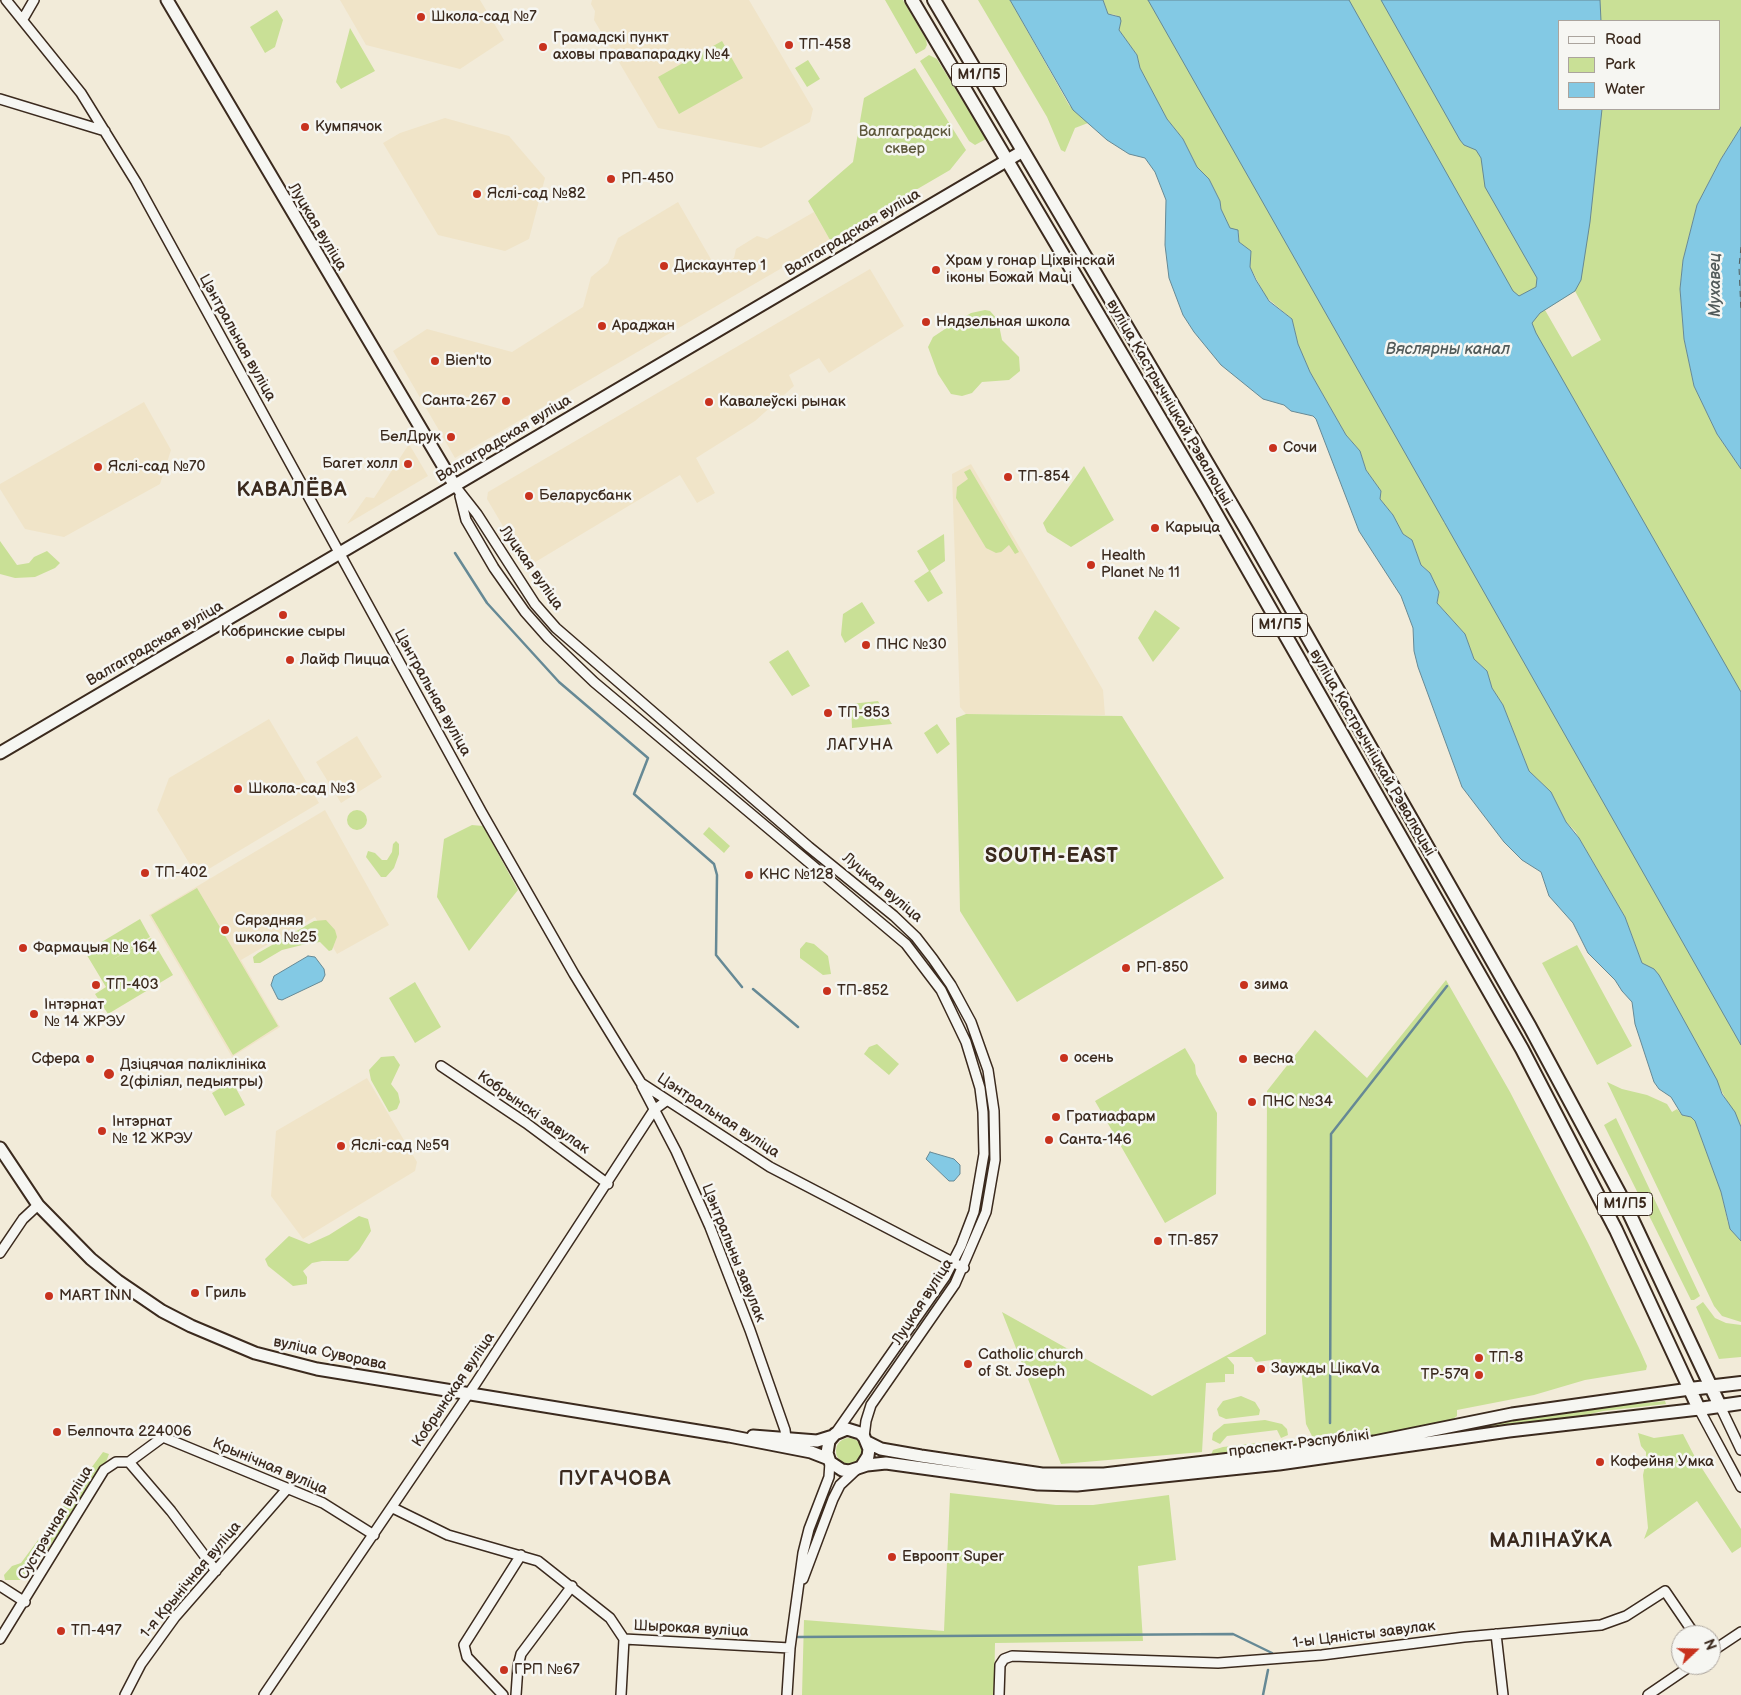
<!DOCTYPE html>
<html>
<head>
<meta charset="utf-8">
<style>
  body { margin:0 }
  #map { position:relative; width:1741px; height:1695px; overflow:hidden; background:#f2ebd9; font-family:"Balsamiq Sans",sans-serif }
  canvas { display:block }
  .legend { position:absolute; left:1558px; top:20px; width:162px; height:90px; box-sizing:border-box; background:#f6f6f2; border:1px solid #aba49d; margin:0; padding:6px 9px; list-style:none; font-size:15px; color:#3b2a1e }
  .legend li { display:flex; align-items:center; gap:10px; height:25px }
  .legend b { width:25px; border:1px solid #aba49d }
  .north { position:absolute; left:1671px; top:1625px; width:50px; height:50px; box-sizing:border-box; background:#f6f6f2; border:1px solid #aba49d; border-radius:50%; rotate:69deg; font-size:14px; font-weight:700; line-height:20px; text-align:center; color:#3b2a1e }
  .north::after { content:''; display:block; margin:auto; width:18px; height:22px; background:#c8321e; clip-path:polygon(50% 0,100% 100%,50% 72%,0 100%) }
</style>
</head>
<body>
<div id="map">
<canvas width="1741" height="1695"></canvas>
<ul class="legend">
<li><b style="height:6px;background:#f6f6f2"></b>Road</li>
<li><b style="height:14px;background:#c9e096"></b>Park</li>
<li><b style="height:14px;background:#83c9e4"></b>Water</li>
</ul>
<div class="north">N</div>
</div>
<script>
const c = document.querySelector('canvas').getContext('2d');
c.lineJoin = 'round';
function fill(path, color) {
  c.fillStyle = color;
  c.fill(path, 'evenodd');
}
function shape(rows) {
  const path = new Path2D();
  for (const r of rows) {
    if (r.length === 3) {
      path.moveTo(r[0] + r[2], r[1]);
      path.arc(r[0], r[1], r[2], 0, 2 * Math.PI);
      continue;
    }
    path.moveTo(r[0], r[1]);
    for (let i = 2; i < r.length; i += 2) path.lineTo(r[i], r[i + 1]);
  }
  return path;
}
function strokePath(path, color, width, dash) {
  c.strokeStyle = color;
  c.lineWidth = width;
  c.lineCap = dash ? 'butt' : 'round';
  c.setLineDash(dash || []);
  c.stroke(path);
}
function label(font, color, halo, rows, align = 'center') {
  c.font = font + ' "Balsamiq Sans",sans-serif';
  c.lineWidth = 5;
  c.setLineDash([]);
  c.textBaseline = 'middle';
  c.strokeStyle = halo;
  c.fillStyle = color;
  for (const [text, x, y, turn = 0] of rows) {
    c.save();
    c.translate(x, y);
    c.rotate((+turn || 0) * Math.PI / 180);
    c.textAlign = isNaN(turn) ? turn : align;
    if (halo) c.strokeText(text, 0, 0);
    c.fillText(text, 0, 0);
    c.restore();
  }
}
fill(shape([
  [340,0,480,0,504,40,460,69,366,45],
  [592,0,749,0,813,109,810,122,761,148,658,128,594,20,595,11,591,4],
  [445,118,509,136,545,178,529,239,505,251,438,235,383,143,400,133],
  [678,202,716,268,734,258,736,249,757,236,767,239,814,212,830,240,455,458,393,351,427,329,512,352,583,307,591,277,608,263,618,238],
  [870,269,904,326,829,373,819,358,789,375,794,386,755,421,696,458,715,493,697,503,680,475,527,567,487,499,488,492],
  [144,402,171,450,160,484,64,537,25,529,0,489,0,484],
  [409,444,428,476,347,524,366,497,374,498],
  [971,464,1103,690,1105,715,966,714,960,707,952,474],
  [269,719,319,803,197,876,157,810,169,778],
  [357,736,382,777,341,803,316,762],
  [325,810,389,925,337,954,315,917,241,960,280,1027,232,1057,149,915],
  [367,1078,417,1162,415,1171,303,1239,271,1196,276,1131]
]), '#f0e4c8');
fill(shape([
  [885,0,903,0,926,39,927,45,925,49,916,54],
  [978,0,1010,0,1069,105,1088,123,1075,128,1065,152,1061,150,1047,117],
  [1103,0,1741,0,1741,127,1721,159,1697,205,1683,260,1680,289,1684,339,1694,386,1717,434,1741,469,1741,1127,1659,975,1642,963,1625,917,1575,831,1566,822,1551,792,1529,771,1503,705,1492,688,1487,671,1474,659,1465,634,1437,603,1439,592,1430,573,1421,565,1412,540,1403,534,1393,515,1380,499,1381,491,1366,470,1360,451,1346,435,1310,372,1298,344,1292,319,1266,297,1250,267,1251,251,1239,242,1239,232,1230,229,1221,209,1220,201,1209,179,1197,167,1183,139,1167,119,1140,68,1137,55,1119,30,1120,24,1116,15,1108,14],
  [1560,21,1720,21,1720,109,1560,109],
  [1575,291,1601,340,1572,357,1545,310],
  [277,10,283,20,275,47,265,53,250,27],
  [350,28,375,71,341,89,336,82],
  [722,41,743,78,679,114,658,77],
  [929,55,937,59,986,139,975,145,969,141,920,61],
  [808,60,820,79,807,87,795,68],
  [915,68,966,150,950,170,830,240,808,201,853,162,864,98],
  [985,310,990,311,998,320,1002,340,1019,357,1020,371,1009,380,982,382,972,393,962,396,951,394,938,374,928,347,933,337,948,327,971,313],
  [1084,466,1114,520,1071,547,1047,532,1043,523],
  [970,469,1019,552,1015,554,1009,545,1001,552,996,553,986,548,956,498,957,487,968,479,964,472],
  [944,534,945,561,930,571,943,593,928,602,914,581,929,571,917,551],
  [0,541,17,565,29,563,34,557,47,551,60,563,55,568,35,577,15,578,0,574],
  [862,602,875,623,845,643,841,635,843,614],
  [1155,610,1180,628,1153,662,1138,638],
  [788,650,810,686,792,696,769,662],
  [878,701,892,724,852,728,851,704],
  [966,714,1122,716,1224,878,1017,1002,960,911,956,718],
  [937,724,950,744,937,754,924,733],
  [357,820,10],
  [472,825,483,826,518,890,469,951,437,897,444,839],
  [709,827,730,846,724,853,703,834],
  [396,841,399,844,399,854,394,868,386,877,381,877,366,857,368,851,375,853,382,860,387,860,392,852,393,844],
  [197,888,278,1026,233,1055,151,915],
  [140,919,150,937,112,960,151,938,173,975,108,1014,95,994,106,987,85,952],
  [326,920,335,930,337,937,332,950,329,951,320,942,306,944,282,950,260,963,254,963,253,957,258,953,314,921],
  [806,942,814,944,828,956,831,974,823,975,800,958,800,949],
  [1577,945,1632,1046,1597,1065,1542,963],
  [1446,980,1510,1092,1588,1243,1639,1348,1647,1366,1646,1370,1585,1380,1534,1395,1457,1410,1457,1416,1453,1419,1398,1433,1327,1440,1312,1436,1306,1424,1301,1368,1283,1370,1281,1359,1256,1362,1252,1357,1227,1357,1234,1365,1234,1374,1225,1374,1225,1382,1206,1383,1202,1452,1061,1464,1002,1312,1152,1396,1266,1334,1267,1091,1315,1030,1367,1078],
  [415,982,441,1027,415,1043,389,998],
  [877,1044,899,1064,889,1075,864,1054,869,1047],
  [1185,1048,1195,1065,1196,1074,1217,1113,1216,1194,1165,1223,1095,1101],
  [394,1056,400,1065,391,1084,398,1093,400,1102,397,1109,389,1112,371,1080,369,1070,381,1057],
  [232,1081,245,1105,225,1116,212,1093],
  [1607,1082,1622,1089,1647,1095,1667,1104,1672,1112,1677,1109,1682,1115,1691,1117,1695,1121,1721,1191,1728,1223,1741,1241,1741,1322,1722,1316,1714,1306],
  [1616,1118,1700,1296,1694,1300,1691,1300,1604,1125],
  [359,1216,368,1219,371,1231,359,1250,348,1261,322,1261,312,1263,303,1271,307,1277,307,1284,293,1286,268,1266,265,1259,289,1236,309,1244,329,1235],
  [1703,1302,1715,1318,1726,1323,1741,1325,1741,1357,1719,1359,1696,1307],
  [1241,1396,1255,1402,1260,1410,1259,1415,1226,1419,1219,1416,1217,1409,1223,1401],
  [1665,1401,1666,1404,1603,1411,1565,1420,1447,1435,1502,1421,1572,1410],
  [1265,1420,1282,1424,1287,1429,1288,1435,1281,1438,1277,1430,1227,1436,1220,1444,1212,1440,1213,1433,1224,1424],
  [1638,1433,1654,1438,1683,1434,1696,1459,1741,1529,1741,1547,1732,1553,1697,1501,1644,1539,1648,1528,1643,1475,1646,1461,1646,1452,1641,1446],
  [849,1451,13],
  [1290,1439,1300,1446,1213,1458,1211,1455,1213,1450,1223,1447],
  [103,1452,109,1454,103,1470,30,1574,20,1580,5,1580,4,1575,12,1566,21,1563],
  [950,1493,1056,1505,1093,1505,1169,1495,1176,1560,1138,1566,1143,1641,995,1643,994,1695,802,1695,804,1620,944,1631]
]), '#c9e096');
const water = shape([
  [1010,0,1103,0,1108,14,1120,17,1121,21,1119,30,1137,55,1140,68,1167,119,1183,139,1197,167,1209,179,1220,201,1221,209,1230,228,1238,230,1239,242,1251,251,1250,267,1256,280,1269,301,1292,319,1298,344,1310,372,1346,435,1360,451,1366,470,1381,491,1380,499,1393,515,1403,534,1412,540,1421,565,1430,573,1439,592,1437,603,1465,634,1474,659,1487,671,1492,688,1503,705,1529,771,1551,792,1566,822,1579,838,1625,917,1642,963,1654,969,1659,975,1717,1080,1722,1094,1735,1112,1741,1127,1741,1241,1730,1229,1721,1192,1695,1121,1691,1117,1682,1115,1671,1097,1659,1089,1654,1082,1635,1024,1632,1002,1622,991,1615,980,1588,953,1573,923,1549,896,1541,872,1522,860,1504,842,1462,787,1418,667,1414,651,1413,628,1401,596,1359,531,1316,419,1313,416,1291,411,1284,405,1263,399,1221,365,1194,332,1183,315,1169,278,1165,245,1166,200,1155,172,1145,158,1129,154,1107,140,1073,110,1010,0],
  [1148,0,1349,0,1513,291,1519,296,1536,287,1537,278,1485,187,1481,158,1476,150,1464,145,1460,140,1381,0,1600,0,1601,21,1560,21,1560,109,1602,109,1590,222,1581,280,1575,291,1540,313,1532,323,1536,333,1741,692,1741,1045,1148,0],
  [1741,127,1741,469,1717,434,1694,386,1684,339,1680,289,1683,260,1697,205,1721,159,1741,127],
  [308,956,315,957,324,969,325,975,322,981,282,1000,278,999,271,985,274,976,308,956],
  [930,1152,954,1159,960,1165,960,1174,954,1181,949,1181,926,1159,930,1152]
]);
fill(water, '#83c9e4');
strokePath(water, '#668995', 1);
strokePath(shape([
  [455,553,487,603,559,682,648,758,634,794,714,864,717,875,716,955,742,987],
  [753,989,798,1027],
  [1330,1423,1331,1134,1447,986],
  [798,1637,1233,1634,1272,1653],
  [1263,1695,1268,1670]
]), '#668995', 2.5);
strokePath(shape([
  [1741,247,1739,267,1741,312]
]), '#515a59', 1, [6, 5]);
const minor = shape([
  [6,0,81,93,136,182,482,813,574,974,641,1083,770,1167,964,1268],
  [23,19,34,0],
  [0,99,105,131],
  [455,486,477,514,535,604,556,628,809,847,894,916,916,937,933,959,951,985,971,1022,988,1070,994,1111,995,1160,986,1212,955,1284,871,1405,866,1421,864,1437],
  [460,496,466,520,494,568,525,612,548,638,594,682,906,944,941,990,966,1042,980,1088,983,1112,984,1154,974,1212,961,1246,945,1277,835,1434],
  [441,1066,526,1123,608,1184],
  [642,1086,676,1151,710,1227,750,1330,785,1430,786,1438],
  [0,1253,23,1219,38,1205],
  [1720,1406,1741,1450],
  [1699,1409,1741,1487],
  [129,1462,163,1437,323,1503,374,1535],
  [129,1462,171,1511,216,1571],
  [393,1508,448,1535,538,1561,610,1618,624,1639,790,1648],
  [803,1579,833,1499,840,1485,856,1470],
  [0,1586,25,1602],
  [1496,1634,1503,1695],
  [0,1639,104,1470,116,1462,129,1462],
  [1711,1652,1741,1632],
  [125,1695,141,1664,175,1617,287,1489],
  [264,1695,476,1383,654,1110,666,1101],
  [503,1695,467,1657,464,1645,521,1555],
  [516,1695,518,1666,521,1654,572,1586],
  [621,1695,624,1639],
  [787,1695,790,1648,803,1553,809,1529,829,1477,830,1462],
  [999,1695,1000,1665,1004,1659,1012,1656,1218,1663,1322,1655,1464,1637,1601,1625,1626,1616,1665,1591,1695,1635],
  [1648,1695,1692,1665]
]);
const major = shape([
  [167,0,455,486],
  [0,753,1023,151],
  [0,1148,38,1205,91,1259,118,1281,162,1311,191,1326,255,1353,317,1369,729,1436,811,1452,829,1459],
  [753,1436,817,1441,833,1436],
  [867,1442,881,1449,921,1456,1042,1474,1104,1474,1374,1442,1512,1414,1690,1389],
  [861,1467,868,1456,869,1449,864,1437,860,1433,847,1429,835,1434,829,1441,827,1453,830,1462,842,1470,849,1471,867,1465,886,1463,1038,1484,1077,1485,1279,1464,1509,1431,1699,1409]
]);
const highway = shape([
  [912,0,1207,498,1522,1049,1616,1230,1699,1409,1741,1403],
  [934,0,1246,529,1530,1027,1623,1200,1720,1406],
  [1690,1389,1741,1383]
]);
strokePath(minor, '#3b2a1e', 12);
strokePath(major, '#3b2a1e', 15);
strokePath(highway, '#3b2a1e', 16);
strokePath(minor, '#f6f6f2', 9);
strokePath(major, '#f6f6f2', 11);
strokePath(highway, '#f6f6f2', 12);
for (const [x, y, r, color] of [
  [421,17,5,"#c8321e"],
  [789,45,5,"#c8321e"],
  [543,47,5,"#c8321e"],
  [305,127,5,"#c8321e"],
  [611,179,5,"#c8321e"],
  [477,194,5,"#c8321e"],
  [664,266,5,"#c8321e"],
  [936,270,5,"#c8321e"],
  [926,322,5,"#c8321e"],
  [602,326,5,"#c8321e"],
  [435,361,5,"#c8321e"],
  [506,401,5,"#c8321e"],
  [709,402,5,"#c8321e"],
  [451,437,5,"#c8321e"],
  [1273,448,5,"#c8321e"],
  [408,464,5,"#c8321e"],
  [98,467,5,"#c8321e"],
  [1008,477,5,"#c8321e"],
  [529,496,5,"#c8321e"],
  [1155,528,5,"#c8321e"],
  [1091,565,5,"#c8321e"],
  [283,615,5,"#c8321e"],
  [866,645,5,"#c8321e"],
  [290,660,5,"#c8321e"],
  [828,713,5,"#c8321e"],
  [238,789,5,"#c8321e"],
  [145,873,5,"#c8321e"],
  [749,875,5,"#c8321e"],
  [225,930,5,"#c8321e"],
  [23,948,5,"#c8321e"],
  [1126,968,5,"#c8321e"],
  [96,985,5,"#c8321e"],
  [1244,985,5,"#c8321e"],
  [827,991,5,"#c8321e"],
  [34,1014,5,"#c8321e"],
  [1064,1058,5,"#c8321e"],
  [90,1059,5,"#c8321e"],
  [1243,1059,5,"#c8321e"],
  [109,1074,6,"#c8321e"],
  [1252,1102,5,"#c8321e"],
  [1056,1117,5,"#c8321e"],
  [102,1131,5,"#c8321e"],
  [1049,1140,5,"#c8321e"],
  [341,1146,5,"#c8321e"],
  [1158,1241,5,"#c8321e"],
  [195,1293,5,"#c8321e"],
  [49,1296,5,"#c8321e"],
  [1479,1358,5,"#c8321e"],
  [968,1364,5,"#c8321e"],
  [1261,1369,5,"#c8321e"],
  [1479,1375,5,"#c8321e"],
  [57,1432,5,"#c8321e"],
  [1600,1462,5,"#c8321e"],
  [892,1557,5,"#c8321e"],
  [61,1631,5,"#c8321e"],
  [504,1670,5,"#c8321e"]
]) {
  const dot = new Path2D();
  dot.arc(x, y, r, 0, 2 * Math.PI);
  c.fillStyle = color;
  c.fill(dot);
  strokePath(dot, '#f6f6f2', 2);
}
for (const [x, y, w] of [
  [979,75,55],
  [1280,625,55],
  [1625,1204,55]
]) {
  const box = new Path2D();
  box.roundRect(x - w / 2, y - 11.5, w, 23, 4);
  c.fillStyle = '#f6f6f2';
  c.fill(box);
  strokePath(box, '#3b2a1e', 1);
}
label('bold 14px', '#3b2a1e', null, [
  ["М1/П5",979,75],
  ["М1/П5",1280,625],
  ["М1/П5",1625,1204]
]);
label('15px', '#3b2a1e', '#f6f6f2', [
  ["Школа-сад №7",431,17],
  ["Грамадскі пункт",553,38],
  ["аховы правапарадку №4",553,55],
  ["ТП-458",799,45],
  ["Кумпячок",315,127],
  ["РП-450",621,179],
  ["Яслі-сад №82",487,194],
  ["Храм у гонар Ціхвінскай",946,261],
  ["іконы Божай Маці",946,278],
  ["Дискаунтер 1",674,266],
  ["Нядзельная школа",936,322],
  ["Араджан",612,326],
  ["Bien'to",445,361],
  ["Санта-267",496,401,"right"],
  ["Кавалеўскі рынак",719,402],
  ["БелДрук",441,437,"right"],
  ["Сочи",1283,448],
  ["Багет холл",398,464,"right"],
  ["Яслі-сад №70",108,467],
  ["ТП-854",1018,477],
  ["Беларусбанк",539,496],
  ["Карыца",1165,528],
  ["Health",1101,556],
  ["Planet № 11",1101,573],
  ["Кобринские сыры",283,632,"center"],
  ["ПНС №30",876,645],
  ["Лайф Пицца",300,660],
  ["ТП-853",838,713],
  ["Школа-сад №3",248,789],
  ["ТП-402",155,873],
  ["КНС №128",759,875],
  ["Сярэдняя",235,921],
  ["школа №25",235,938],
  ["Фармацыя № 164",33,948],
  ["РП-850",1136,968],
  ["ТП-403",106,985],
  ["зима",1254,985],
  ["ТП-852",837,991],
  ["Інтэрнат",44,1005],
  ["№ 14 ЖРЭУ",44,1022],
  ["осень",1074,1058],
  ["Сфера",80,1059,"right"],
  ["весна",1253,1059],
  ["Дзіцячая паліклініка",120,1065],
  ["2(філіял, педыятры)",120,1082],
  ["ПНС №34",1262,1102],
  ["Гратиафарм",1066,1117],
  ["Інтэрнат",112,1122],
  ["№ 12 ЖРЭУ",112,1139],
  ["Санта-146",1059,1140],
  ["Яслі-сад №59",351,1146],
  ["ТП-857",1168,1241],
  ["Гриль",205,1293],
  ["MART INN",59,1296],
  ["Catholic church",978,1355],
  ["of St. Joseph",978,1372],
  ["ТП-8",1489,1358],
  ["Заужды ЦікаVа",1271,1369],
  ["ТР-579",1469,1375,"right"],
  ["Белпочта 224006",67,1432],
  ["Кофейня Умка",1610,1462],
  ["Евроопт Super",902,1557],
  ["ТП-497",71,1631],
  ["ГРП №67",514,1670]
], 'left');
label('15px', '#5e583c', '#f6f6f2', [
  ["Валгаградскі",905,132],
  ["сквер",905,149]
]);
label('15px', '#3b2a1e', '#f6f6f2', [
  ["Луцкая вуліца",317,227,59],
  ["Валгаградская вуліца",853,233,-31],
  ["Цэнтральная вуліца",237,338,61],
  ["вуліца Кастрычніцкай Рэвалюцыі",1169,403,60],
  ["Валгаградская вуліца",504,439,-31],
  ["Луцкая вуліца",531,568,55],
  ["Валгаградская вуліца",155,644,-30],
  ["Цэнтральная вуліца",432,693,61],
  ["вуліца Кастрычніцкай Рэвалюцыі",1372,753,60],
  ["Луцкая вуліца",882,888,40],
  ["Кобрынскі завулак",533,1113,35],
  ["Цэнтральная вуліца",718,1116,33],
  ["Цэнтральны завулак",733,1253,68],
  ["Луцкая вуліца",923,1302,-57],
  ["вуліца Суворава",330,1354,12],
  ["Кобрынская вуліца",454,1390,-56],
  ["праспект Рэспублікі",1299,1444,-7],
  ["Крынічная вуліца",270,1467,23],
  ["Сустрэчная вуліца",56,1523,-59],
  ["1-я Крынічная вуліца",191,1580,-50],
  ["Шырокая вуліца",691,1629,3],
  ["1-ы Цяністы завулак",1364,1635,-7]
]);
label('italic 16px', '#515a59', '#f6f6f2', [
  ["Мухавец",1716,285,-90],
  ["Вяслярны канал",1448,350]
]);
c.letterSpacing = '1px';
label('16px', '#3b2a1e', '#f6f6f2', [
  ["ЛАГУНА",860,746]
]);
c.letterSpacing = '0px';
c.letterSpacing = '1px';
label('bold 20px', '#3b2a1e', '#f6f6f2', [
  ["КАВАЛЁВА",292,491],
  ["SOUTH-EAST",1052,857],
  ["ПУГАЧОВА",615,1480],
  ["МАЛІНАЎКА",1551,1542]
]);
c.letterSpacing = '0px';
</script>
</body>
</html>
